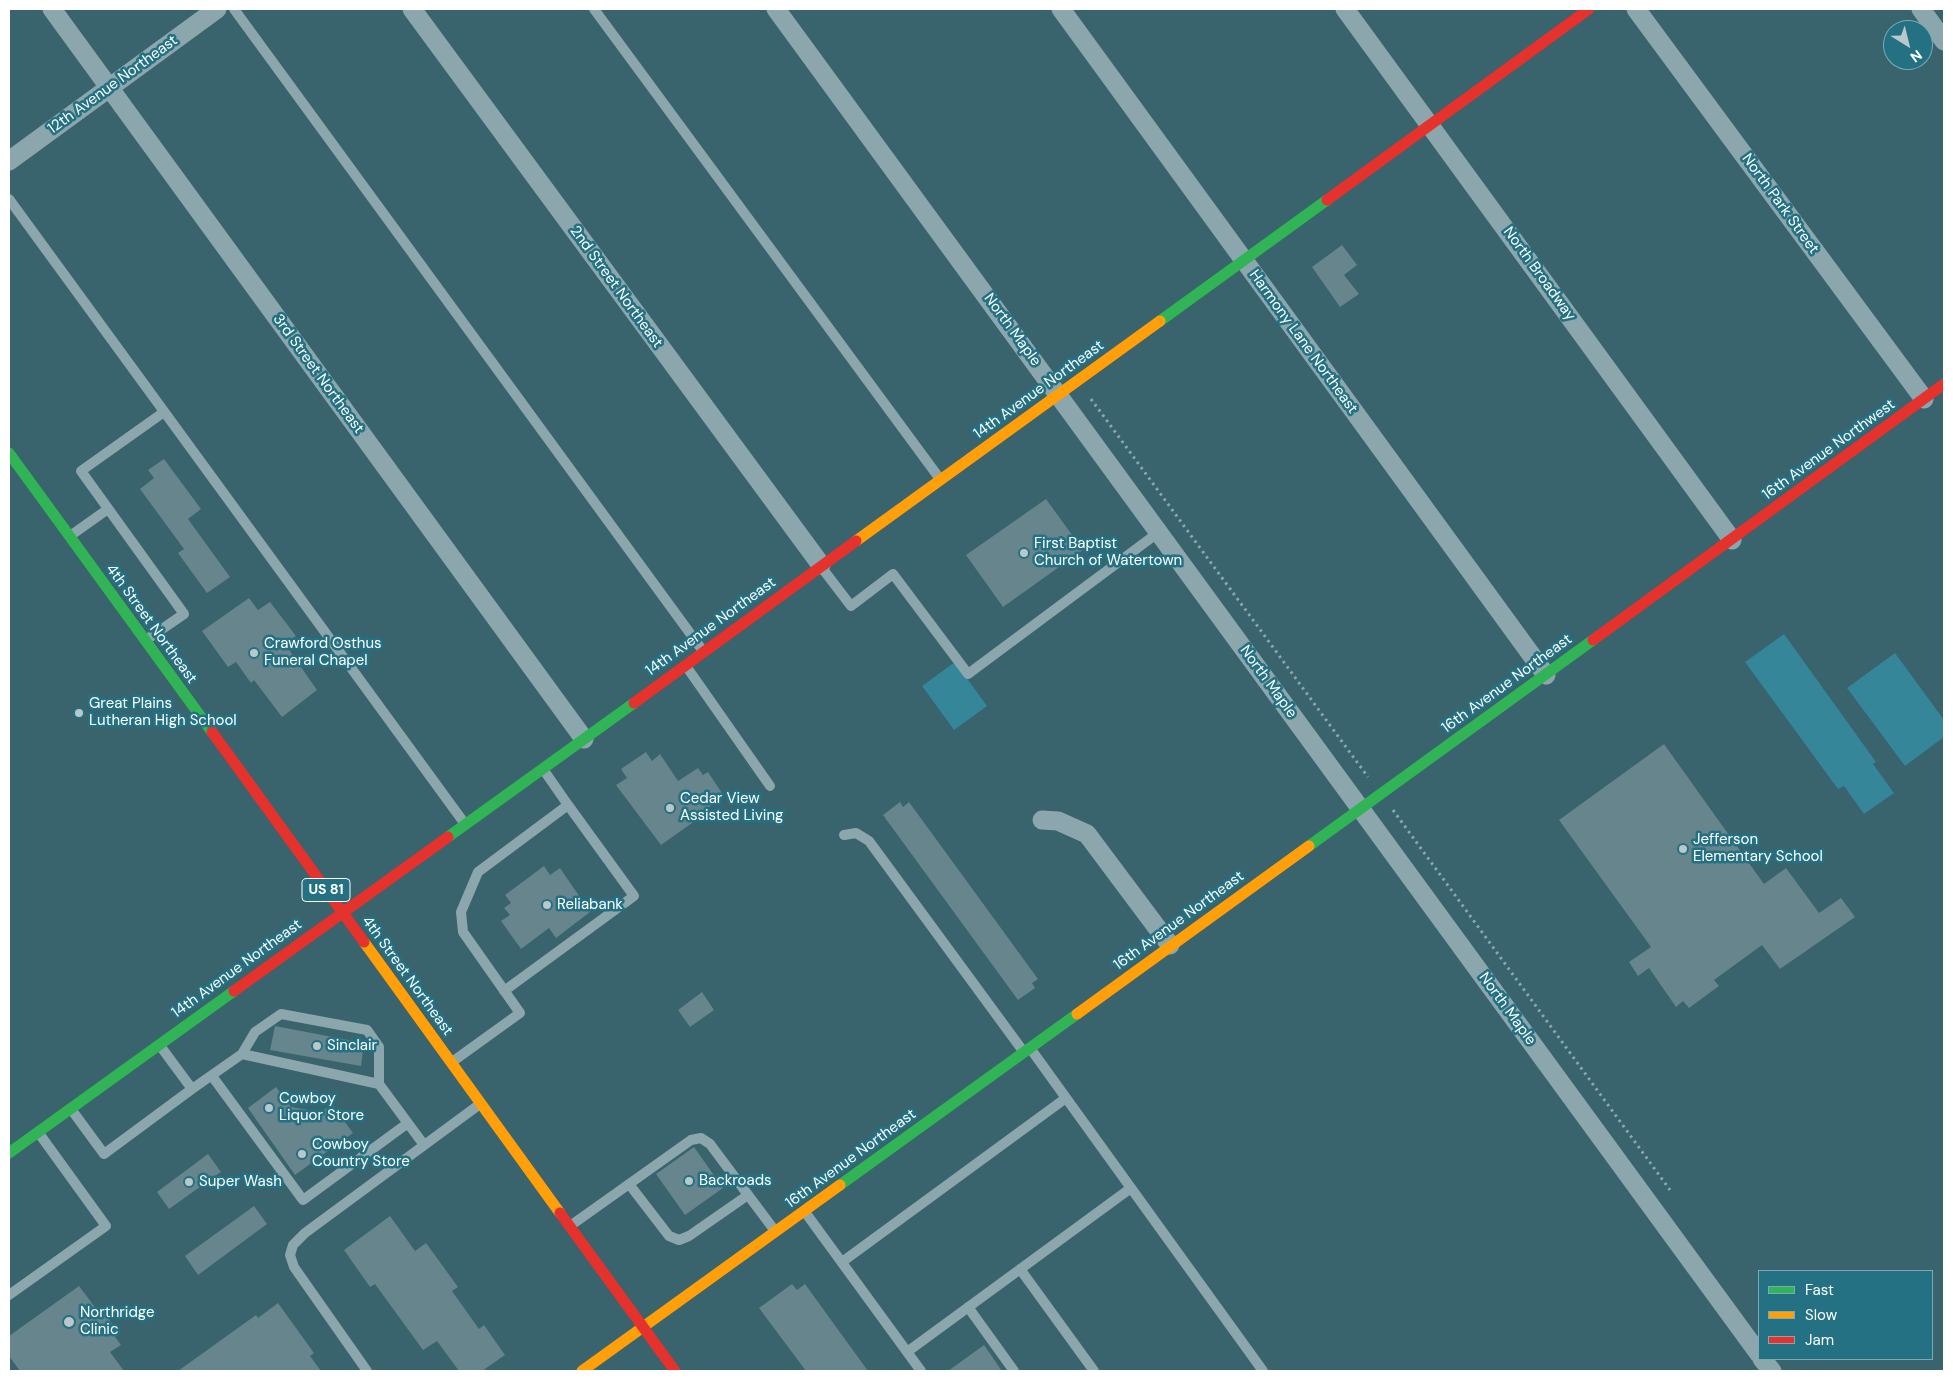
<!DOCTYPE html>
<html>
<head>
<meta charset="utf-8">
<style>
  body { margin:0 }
  #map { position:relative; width:1953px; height:1380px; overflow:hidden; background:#39636d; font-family:"DM Sans",sans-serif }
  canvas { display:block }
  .frame { position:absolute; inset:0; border:10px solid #fff; pointer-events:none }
  .legend { position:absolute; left:1758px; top:1270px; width:175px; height:90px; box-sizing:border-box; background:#237183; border:1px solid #7baab5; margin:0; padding:6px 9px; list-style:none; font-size:15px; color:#fff }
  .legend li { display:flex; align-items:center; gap:10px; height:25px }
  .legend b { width:25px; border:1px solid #7baab5 }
  .north { position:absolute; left:1883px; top:20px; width:50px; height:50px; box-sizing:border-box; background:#237183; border:1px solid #7baab5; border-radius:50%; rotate:144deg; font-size:14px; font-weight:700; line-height:20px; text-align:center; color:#fff }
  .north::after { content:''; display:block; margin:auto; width:18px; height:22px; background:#bac8cc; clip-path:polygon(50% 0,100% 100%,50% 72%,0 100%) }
</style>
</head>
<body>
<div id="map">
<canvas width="1953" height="1380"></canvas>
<div class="frame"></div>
<ul class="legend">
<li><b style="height:6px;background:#30b455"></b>Fast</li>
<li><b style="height:6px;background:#ff9f0a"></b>Slow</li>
<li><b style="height:6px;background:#e5322d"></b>Jam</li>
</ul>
<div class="north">N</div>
</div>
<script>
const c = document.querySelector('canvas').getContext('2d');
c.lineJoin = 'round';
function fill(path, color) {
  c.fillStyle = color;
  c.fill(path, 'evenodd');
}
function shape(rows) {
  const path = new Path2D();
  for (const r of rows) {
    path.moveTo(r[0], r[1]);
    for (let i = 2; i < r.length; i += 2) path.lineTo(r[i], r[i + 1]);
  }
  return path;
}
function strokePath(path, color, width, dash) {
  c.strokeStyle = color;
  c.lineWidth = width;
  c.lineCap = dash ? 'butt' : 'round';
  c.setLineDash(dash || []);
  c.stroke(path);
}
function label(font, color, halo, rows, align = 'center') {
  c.font = font + ' "DM Sans",sans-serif';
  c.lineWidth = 5;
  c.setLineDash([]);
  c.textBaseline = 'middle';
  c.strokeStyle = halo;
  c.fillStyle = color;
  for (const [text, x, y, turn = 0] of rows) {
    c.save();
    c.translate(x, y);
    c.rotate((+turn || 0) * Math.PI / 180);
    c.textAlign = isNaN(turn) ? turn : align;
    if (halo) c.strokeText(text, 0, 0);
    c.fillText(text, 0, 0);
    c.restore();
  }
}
fill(shape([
  [1784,634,1876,762,1873,764,1894,793,1864,814,1844,786,1838,789,1745,662],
  [1895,653,1944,720,1944,737,1905,766,1847,688],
  [955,662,987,706,954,730,922,686]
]), '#348698');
fill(shape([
  [1342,245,1357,265,1344,275,1359,294,1340,307,1312,267],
  [164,459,201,509,188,519,230,577,207,593,178,553,184,549,140,489,154,478,148,470],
  [1046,499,1083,550,1003,607,966,555],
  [249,598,258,610,270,602,296,636,285,644,317,690,282,717,254,680,251,683,236,662,228,667,202,631],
  [1664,744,1764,884,1786,868,1819,913,1841,898,1855,917,1780,969,1762,945,1714,980,1719,986,1689,1008,1683,1001,1676,1007,1649,968,1638,976,1629,962,1651,947,1559,820],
  [646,752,652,761,660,754,678,781,698,768,703,775,708,772,724,796,691,820,692,823,661,845,616,785,627,778,621,769],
  [900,802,903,807,909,802,1038,979,1032,983,1035,988,1018,1000,883,815],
  [544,866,550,875,560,868,590,912,556,938,549,928,521,949,501,921,510,915,504,908,511,903,505,895],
  [702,992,714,1010,690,1027,678,1010],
  [275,1026,364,1043,361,1066,270,1050],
  [276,1087,291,1107,321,1112,332,1104,353,1133,295,1175,248,1108],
  [694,1147,723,1188,685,1215,656,1174],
  [208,1154,221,1172,169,1209,157,1192],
  [254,1206,267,1224,198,1275,185,1256],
  [390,1216,415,1251,426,1243,458,1287,452,1291,479,1329,484,1325,505,1355,482,1371,459,1371,437,1341,423,1350,375,1284,370,1287,344,1250],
  [792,1284,797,1290,805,1284,868,1371,806,1371,759,1308],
  [79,1286,97,1310,101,1307,119,1334,115,1337,121,1345,110,1352,124,1371,20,1371,9,1356,9,1336],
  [278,1303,314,1353,310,1356,321,1371,178,1371,256,1315,258,1318],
  [984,1345,1002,1371,948,1371]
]), '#67858c');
strokePath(shape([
  [1091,399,1368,777],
  [1393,810,1670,1190]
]), '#8ca6ad', 3, [2.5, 4]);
strokePath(shape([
  [234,9,703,651],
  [594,9,940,479],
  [9,199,465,824],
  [70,536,108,509],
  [822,568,851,606,893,574,968,674,1159,532],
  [146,640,184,614,81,471,164,412],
  [686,666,770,786],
  [844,835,856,833,869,841,1023,1051],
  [504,991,634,896,568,805],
  [1030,1048,1263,1371],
  [242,1054,255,1032,281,1014,367,1030,379,1047,379,1084],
  [452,1062,520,1013,463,932,461,912,478,872,568,805,543,769],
  [212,1076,303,1200,408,1123],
  [192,1089,242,1054,379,1084,424,1145],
  [71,1109,104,1154,192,1089,161,1047],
  [629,1184,669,1236,679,1240,689,1236,748,1195],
  [805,1212,921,1371],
  [570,1226,691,1140,701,1138,710,1144,775,1231],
  [842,1262,1066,1098],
  [1020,1269,1094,1371],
  [9,1295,106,1226,38,1132],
  [968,1307,1014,1371],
  [907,1352,1131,1188],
  [367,1371,294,1267,290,1255,293,1245,305,1233,480,1104]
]), '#8ca6ad', 10);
strokePath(shape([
  [52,9,584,739],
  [412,9,821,565],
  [776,9,1759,1354],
  [1061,9,1546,675],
  [1345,9,1732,540],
  [1636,9,1924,399],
  [1921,9,1944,41],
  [9,161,217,9],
  [1042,820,1058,821,1087,834,1170,945],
  [1762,1359,1772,1371]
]), '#8ca6ad', 19);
strokePath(shape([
  [1160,321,1327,200],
  [9,453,212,732],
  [448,837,634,703],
  [1309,846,1593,640],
  [9,1153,234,991],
  [840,1185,1077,1014]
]), '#30b455', 11);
strokePath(shape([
  [856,541,1160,321],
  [364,942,560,1213],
  [1077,1014,1309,846],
  [582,1371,840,1185]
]), '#ff9f0a', 11);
strokePath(shape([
  [1327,200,1589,9],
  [1593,640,1944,384],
  [634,703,856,541],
  [212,732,364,942],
  [234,991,448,837],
  [560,1213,675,1371]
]), '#e5322d', 11);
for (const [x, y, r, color] of [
  [1024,553,5,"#bac8cc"],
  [254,653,5,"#bac8cc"],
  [79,713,5,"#bac8cc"],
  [670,808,5,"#bac8cc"],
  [1683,849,5,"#bac8cc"],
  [547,905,5,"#bac8cc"],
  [317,1046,5,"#bac8cc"],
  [269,1108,5,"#bac8cc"],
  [302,1154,5,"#bac8cc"],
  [689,1181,5,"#bac8cc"],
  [189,1182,5,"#bac8cc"],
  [69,1322,6,"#bac8cc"]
]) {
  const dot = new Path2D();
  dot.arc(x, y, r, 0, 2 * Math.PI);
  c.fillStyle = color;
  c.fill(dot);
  strokePath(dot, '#237183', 2);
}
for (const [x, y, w] of [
  [326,890,48]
]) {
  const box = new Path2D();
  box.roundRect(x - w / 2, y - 11.5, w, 23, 4);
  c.fillStyle = '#237183';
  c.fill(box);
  strokePath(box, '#fff', 1);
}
label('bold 14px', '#fff', null, [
  ["US 81",326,890]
]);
label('15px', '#fff', '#237183', [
  ["12th Avenue Northeast",113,85,-36],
  ["North Park Street",1780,204,54],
  ["North Broadway",1539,274,54],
  ["2nd Street Northeast",616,287,54],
  ["North Maple",1012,330,54],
  ["Harmony Lane Northeast",1303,342,54],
  ["3rd Street Northeast",318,374,54],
  ["14th Avenue Northeast",1039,390,-36],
  ["16th Avenue Northwest",1829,450,-36],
  ["4th Street Northeast",151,624,54],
  ["14th Avenue Northeast",711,627,-36],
  ["North Maple",1268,682,54],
  ["16th Avenue Northeast",1507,684,-36],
  ["16th Avenue Northeast",1179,921,-36],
  ["14th Avenue Northeast",237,969,-36],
  ["4th Street Northeast",407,976,54],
  ["North Maple",1507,1009,54],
  ["16th Avenue Northeast",851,1159,-36]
]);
label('15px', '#fff', '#237183', [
  ["First Baptist",1034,544],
  ["Church of Watertown",1034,561],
  ["Crawford Osthus",264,644],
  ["Funeral Chapel",264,661],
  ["Great Plains",89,704],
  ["Lutheran High School",89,721],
  ["Cedar View",680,799],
  ["Assisted Living",680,816],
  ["Jefferson",1693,840],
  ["Elementary School",1693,857],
  ["Reliabank",557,905],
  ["Sinclair",327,1046],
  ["Cowboy",279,1099],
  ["Liquor Store",279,1116],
  ["Cowboy",312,1145],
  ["Country Store",312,1162],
  ["Backroads",699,1181],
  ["Super Wash",199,1182],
  ["Northridge",80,1313],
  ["Clinic",80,1330]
], 'left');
</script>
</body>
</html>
